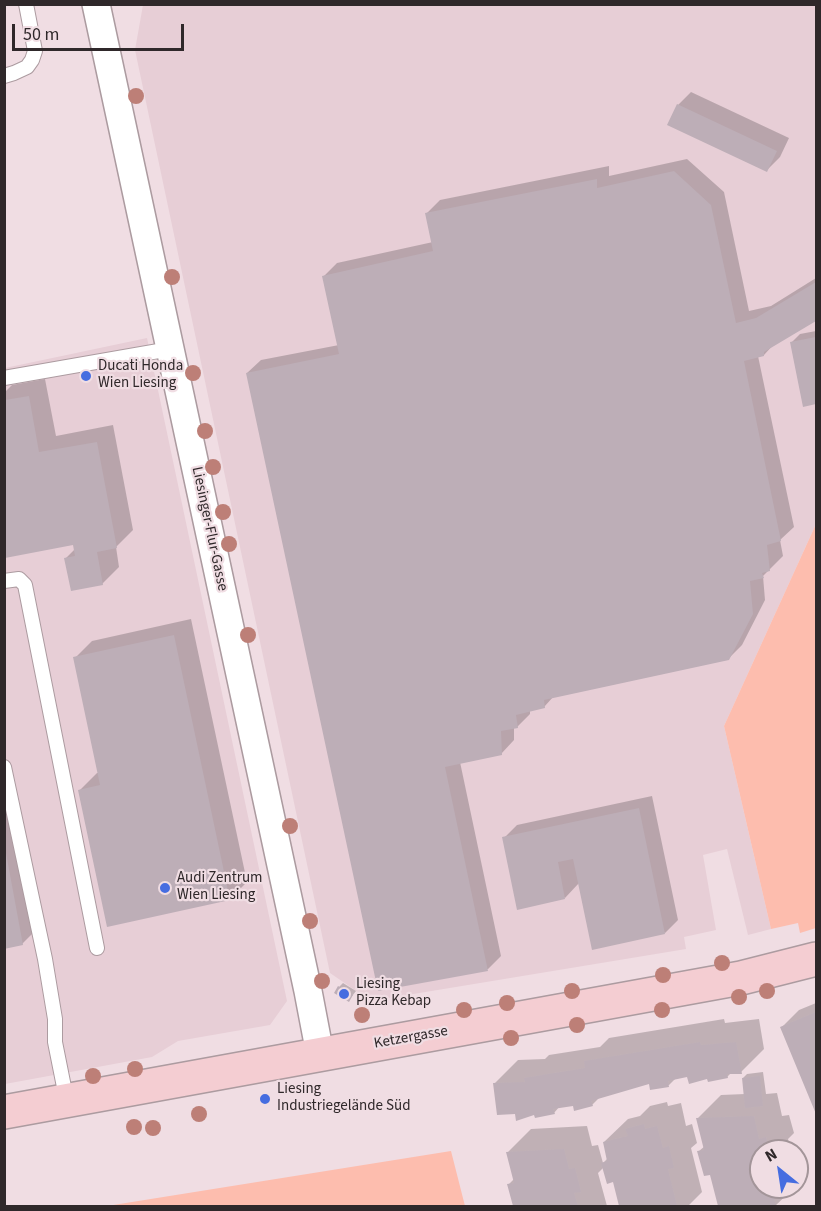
<!DOCTYPE html>
<html>
<head>
<meta charset="utf-8">
<style>
  body { margin:0 }
  #map { position:relative; width:821px; height:1211px; overflow:hidden; background:#f0dde3; font-family:"Source Sans 3",sans-serif }
  canvas { display:block }
  .frame { position:absolute; inset:0; border:6px solid #2f282a; pointer-events:none }
  .north { position:absolute; left:749px; top:1139px; width:60px; height:60px; box-sizing:border-box; background:#f0dde3; border:2px solid #a39599; border-radius:50%; rotate:330deg; font-size:16px; font-weight:700; line-height:24px; text-align:center; color:#2f282a }
  .north::after { content:''; display:block; margin:auto; width:21px; height:27px; background:#466de0; clip-path:polygon(50% 0,100% 100%,50% 72%,0 100%) }
  .scale { position:absolute; left:12px; top:24px; width:172px; height:27px; box-sizing:border-box; border:3px solid #2f282a; border-top:0; padding-left:8px; font-size:18px; line-height:21px; white-space:nowrap; color:#2f282a; -webkit-text-stroke:4px #f0dde3; paint-order:stroke }
</style>
</head>
<body>
<div id="map">
<canvas width="821" height="1211"></canvas>
<div class="frame"></div>
<div class="north">N</div>
<div class="scale">50 m</div>
</div>
<script>
const c = document.querySelector('canvas').getContext('2d');
c.lineJoin = 'round';
function fill(path, color) {
  c.fillStyle = color;
  c.fill(path, 'evenodd');
}
function shape(rows) {
  const path = new Path2D();
  for (const r of rows) {
    path.moveTo(r[0], r[1]);
    for (let i = 2; i < r.length; i += 2) path.lineTo(r[i], r[i + 1]);
  }
  return path;
}
function strokePath(path, color, width, dash) {
  c.strokeStyle = color;
  c.lineWidth = width;
  c.lineCap = dash ? 'butt' : 'round';
  c.setLineDash(dash || []);
  c.stroke(path);
}
function label(font, color, halo, rows, align = 'center') {
  c.font = font + ' "Source Sans 3",sans-serif';
  c.lineWidth = 4.5;
  c.setLineDash([]);
  c.textBaseline = 'middle';
  c.strokeStyle = halo;
  c.fillStyle = color;
  for (const [text, x, y, turn = 0] of rows) {
    c.save();
    c.translate(x, y);
    c.rotate((+turn || 0) * Math.PI / 180);
    c.textAlign = isNaN(turn) ? turn : align;
    if (halo) c.strokeText(text, 0, 0);
    c.fillText(text, 0, 0);
    c.restore();
  }
}
fill(shape([
  [143,5,816,5,816,524,724,726,771,929,748,935,727,849,703,855,716,930,684,937,686,949,371,1001,330,973,135,50],
  [147,338,287,1001,270,1025,178,1041,152,1057,5,1084,5,368]
]), '#e7ced6');
fill(shape([
  [816,524,816,928,800,933,798,923,771,929,724,726],
  [451,1151,465,1206,107,1206]
]), '#fdbdae');
fill(shape([
  [691,92,789,138,780,157,767,170,678,105],
  [687,159,724,192,749,311,771,306,816,278,816,320,774,344,764,355,758,356,794,527,780,540,783,556,763,576,765,600,742,645,729,658,554,696,544,707,530,710,530,714,517,727,514,727,514,740,501,754,460,762,501,956,488,969,379,989,247,373,261,360,339,345,324,276,337,263,433,242,427,213,440,200,609,166,609,176],
  [816,331,816,403,805,405,792,342,800,334],
  [45,379,56,436,113,425,133,530,116,547,119,567,102,584,66,558,75,549,74,543,4,556,4,393,12,385],
  [191,619,247,882,230,899,80,790,97,773,99,773,75,658,92,641],
  [652,796,678,920,665,933,579,883,565,898,504,838,517,825],
  [17,809,39,927,22,944,4,947,4,811],
  [343,983,356,991,349,1000,339,987],
  [816,1003,816,1110,782,1027,799,1010],
  [724,1019,725,1023,759,1019,764,1049,741,1072,732,1072,727,1077,689,1075,676,1078,669,1085,651,1088,650,1082,600,1097,592,1105,574,1104,560,1106,554,1113,516,1112,494,1084,518,1060,545,1059,549,1055,600,1047,609,1038],
  [763,1072,766,1094,777,1093,782,1116,789,1115,794,1133,788,1139,791,1151,761,1151,761,1187,795,1187,775,1206,719,1206,711,1173,699,1151,705,1146,698,1118,721,1095,745,1094,743,1078,747,1074],
  [667,1102,668,1106,681,1103,686,1126,692,1124,697,1143,691,1148,702,1192,688,1206,620,1206,614,1180,604,1167,598,1173,607,1206,521,1206,521,1205,514,1206,509,1184,514,1179,508,1152,531,1129,587,1126,592,1146,598,1145,603,1163,608,1158,604,1142,628,1119,640,1116,650,1106]
]), '#0003');
fill(shape([
  [677,104,777,151,767,172,667,125],
  [674,171,711,205,736,323,756,318,816,282,816,321,764,352,764,356,744,361,781,541,767,545,770,571,762,573,764,578,750,581,753,614,729,660,544,700,545,708,516,715,518,728,501,731,502,755,445,767,488,971,378,991,246,373,339,354,322,276,433,251,425,213,597,179,597,188],
  [816,337,816,404,803,407,790,342],
  [29,396,39,452,97,442,117,548,97,552,103,585,71,591,64,558,75,556,73,545,5,558,5,400],
  [174,635,230,900,107,927,78,790,100,785,73,657],
  [639,808,665,934,592,950,573,859,558,862,565,899,517,910,502,837],
  [4,853,6,853,23,945,4,949],
  [338,986,353,995,349,1002,334,993],
  [816,1012,816,1114,780,1027],
  [700,1042,701,1045,736,1042,742,1074,727,1074,728,1078,708,1082,707,1079,689,1084,687,1077,668,1081,669,1087,650,1090,649,1084,591,1101,593,1106,574,1111,573,1106,553,1109,555,1114,535,1118,534,1115,516,1121,515,1114,497,1115,493,1083,525,1082,524,1078,585,1068,584,1061],
  [760,1076,763,1106,745,1108,742,1078],
  [754,1116,759,1139,766,1137,769,1151,761,1151,761,1187,771,1187,776,1206,718,1206,710,1175,704,1176,697,1151,704,1150,696,1118],
  [644,1124,645,1129,657,1126,663,1148,669,1146,674,1168,668,1169,677,1206,619,1206,613,1182,607,1184,601,1163,607,1161,603,1142,628,1136,625,1129],
  [564,1149,569,1169,575,1168,581,1192,574,1193,578,1206,513,1206,507,1184,514,1183,506,1152]
]), '#bdaeb7');
const service = shape([
  [4,76,14,73,27,67,32,60,35,51,26,4],
  [4,378,170,349],
  [4,581,19,579,25,585,97,948],
  [4,767,45,959,55,1019,55,1042,67,1102]
]);
const minor = shape([
  [96,4,308,991,320,1054]
]);
const secondary = shape([
  [4,1112,741,978,816,959]
]);
strokePath(service, '#ac9ba0', 16);
strokePath(minor, '#ac9ba0', 30);
strokePath(secondary, '#ac9ba0', 36);
strokePath(service, '#fff', 14);
strokePath(minor, '#fff', 27);
strokePath(secondary, '#f4cdd2', 33);
c.fillStyle = '#bd7f77';
for (const [x, y] of [
  [136,96],
  [172,277],
  [193,373],
  [205,431],
  [213,467],
  [223,512],
  [229,544],
  [248,635],
  [290,826],
  [310,921],
  [722,963],
  [663,975],
  [322,981],
  [572,991],
  [767,991],
  [739,997],
  [507,1003],
  [464,1010],
  [662,1010],
  [362,1015],
  [577,1025],
  [511,1038],
  [135,1069],
  [93,1076],
  [199,1114],
  [134,1127],
  [153,1128]
]) {
  c.beginPath();
  c.arc(x, y, 8, 0, 2 * Math.PI);
  c.fill();
}
for (const [x, y, r, color] of [
  [86,376,6,"#466de0"],
  [165,888,6,"#466de0"],
  [344,994,6,"#466de0"],
  [265,1099,6,"#466de0"]
]) {
  const dot = new Path2D();
  dot.arc(x, y, r, 0, 2 * Math.PI);
  c.fillStyle = color;
  c.fill(dot);
  strokePath(dot, '#f0dde3', 2);
}
label('15px', '#2f282a', '#f0dde3', [
  ["Ducati Honda",98,367],
  ["Wien Liesing",98,384],
  ["Audi Zentrum",177,879],
  ["Wien Liesing",177,896],
  ["Liesing",356,985],
  ["Pizza Kebap",356,1002],
  ["Liesing",277,1090],
  ["Industriegelände Süd",277,1107]
], 'left');
label('15px', '#2f282a', '#f0dde3', [
  ["Liesinger-Flur-Gasse",209,529,78],
  ["Ketzergasse",411,1038,-10]
]);
</script>
</body>
</html>
